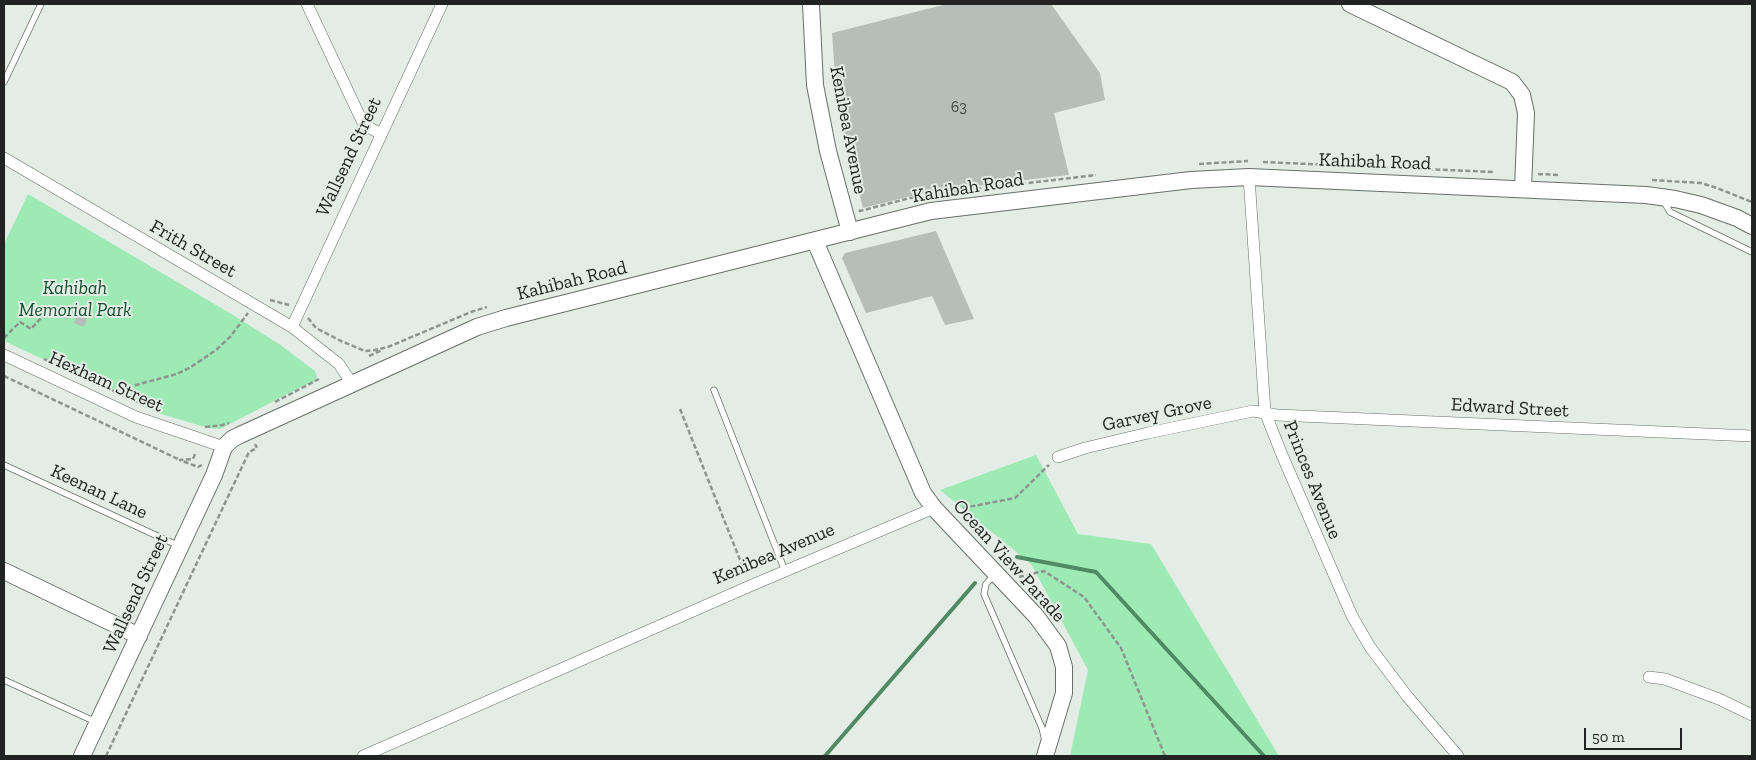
<!DOCTYPE html>
<html>
<head>
<meta charset="utf-8">
<style>
  body { margin:0 }
  #map { position:relative; width:1756px; height:760px; overflow:hidden; background:#e4ece6; font-family:"Zilla Slab",serif }
  canvas { display:block }
  .frame { position:absolute; inset:0; border:5px solid #212422; pointer-events:none }
  .scale { position:absolute; left:1584px; top:728px; width:98px; height:22px; box-sizing:border-box; border:2px solid #212422; border-top:0; padding-left:6px; font-size:15px; line-height:18px; white-space:nowrap; color:#212422; -webkit-text-stroke:4px #e4ece6; paint-order:stroke }
</style>
</head>
<body>
<div id="map">
<canvas width="1756" height="760"></canvas>
<div class="frame"></div>
<div class="scale">50 m</div>
</div>
<script>
const c = document.querySelector('canvas').getContext('2d');
c.lineJoin = 'round';
function fill(path, color) {
  c.fillStyle = color;
  c.fill(path, 'evenodd');
}
function shape(rows) {
  const path = new Path2D();
  for (const r of rows) {
    path.moveTo(r[0], r[1]);
    for (let i = 2; i < r.length; i += 2) path.lineTo(r[i], r[i + 1]);
  }
  return path;
}
function strokePath(path, color, width, dash) {
  c.strokeStyle = color;
  c.lineWidth = width;
  c.lineCap = dash ? 'butt' : 'round';
  c.setLineDash(dash || []);
  c.stroke(path);
}
function label(font, color, halo, rows, align = 'center') {
  c.font = font + ' "Zilla Slab",serif';
  c.lineWidth = 4;
  c.setLineDash([]);
  c.textBaseline = 'middle';
  c.strokeStyle = halo;
  c.fillStyle = color;
  for (const [text, x, y, turn = 0] of rows) {
    c.save();
    c.translate(x, y);
    c.rotate((+turn || 0) * Math.PI / 180);
    c.textAlign = isNaN(turn) ? turn : align;
    if (halo) c.strokeText(text, 0, 0);
    c.fillText(text, 0, 0);
    c.restore();
  }
}
fill(shape([
  [28,194,233,315,279,344,315,371,317,377,314,382,303,386,220,429,208,428,161,414,4,341,4,244],
  [1036,455,1078,534,1151,544,1279,756,1070,756,1088,670,1031,564,940,490]
]), '#9deab4');
strokePath(shape([
  [1017,557,1096,572,1264,756],
  [825,756,975,583]
]), '#4f8a62', 4);
fill(shape([
  [947,4,1051,4,1100,73,1105,100,1054,113,1069,175,931,191,863,208,844,133,836,91,832,33],
  [936,231,974,319,945,325,932,296,866,313,842,258,845,253],
  [78,314,87,319,84,327,74,323]
]), '#b7beb9');
const lane = shape([
  [4,82,41,4],
  [1663,200,1670,212,1752,252],
  [714,390,785,571],
  [4,465,179,546],
  [994,575,986,584,984,594,1042,728,1045,741],
  [4,680,96,722]
]);
const street = shape([
  [307,4,362,121,370,128,381,134],
  [4,158,292,327,339,364,352,384],
  [1249,177,1265,412,1282,455,1352,616,1370,647,1407,696,1458,756],
  [292,327,442,4],
  [4,355,136,417,224,447],
  [1058,457,1085,448,1148,433,1253,411,1277,415,1752,436],
  [1649,677,1665,679,1719,699,1752,715],
  [363,756,750,586,934,508]
]);
const secondary = shape([
  [811,4,815,85,828,151,850,232],
  [1350,4,1512,82,1522,95,1526,113,1523,189],
  [815,241,923,493,934,508,1036,616,1058,646,1064,667,1064,693,1045,756],
  [4,571,139,636],
  [82,756,214,475,224,447,232,439,240,435,477,327,506,318,931,211,1191,180,1249,177,1646,195,1675,199,1701,205,1737,218,1752,226]
]);
strokePath(lane, '#686f69', 7);
strokePath(street, '#686f69', 12);
strokePath(secondary, '#686f69', 18);
strokePath(shape([
  [1263,162,1493,172],
  [1199,164,1248,161],
  [1538,174,1560,175],
  [1652,180,1701,183,1717,188,1752,202],
  [935,196,934,194,1096,175],
  [859,210,860,211,910,198,926,196],
  [270,300,289,305],
  [308,318,316,328,341,341,365,351,375,350,388,347,471,312,487,307],
  [4,338,20,322,31,329,41,318,50,314,61,314,70,319],
  [369,356,382,350],
  [44,359,150,408],
  [4,376,180,460],
  [113,391,177,374,191,367,216,350,231,336,248,313],
  [275,402,319,379],
  [680,409,746,575],
  [205,427,223,425,229,423],
  [195,454,193,459,180,460,198,467,202,465],
  [963,508,1015,498,1049,465],
  [1019,577,1044,571,1084,597,1121,648,1165,756],
  [106,756,249,452,257,448,255,444]
]), '#8e9490', 2.5, [5, 2.5]);
strokePath(lane, '#fff', 5.5);
strokePath(street, '#fff', 11);
strokePath(secondary, '#fff', 16);
label('16px', '#464a48', null, [
  ["63",959,107]
]);
label('19px', '#212422', '#e4ece6', [
  ["Kenibea Avenue",848,130,79],
  ["Wallsend Street",349,157,-65],
  ["Kahibah Road",1375,162,2],
  ["Kahibah Road",968,188,-9],
  ["Frith Street",193,249,30],
  ["Kahibah Road",572,281,-14],
  ["Hexham Street",106,382,24],
  ["Edward Street",1510,408,3],
  ["Garvey Grove",1157,414,-12],
  ["Princes Avenue",1312,480,68],
  ["Keenan Lane",99,492,25],
  ["Kenibea Avenue",774,554,-23],
  ["Ocean View Parade",1009,561,48],
  ["Wallsend Street",136,594,-65]
]);
label('italic 19px', '#114f2b', '#e4ece6', [
  ["Kahibah",75,289],
  ["Memorial Park",75,311]
]);
</script>
</body>
</html>
